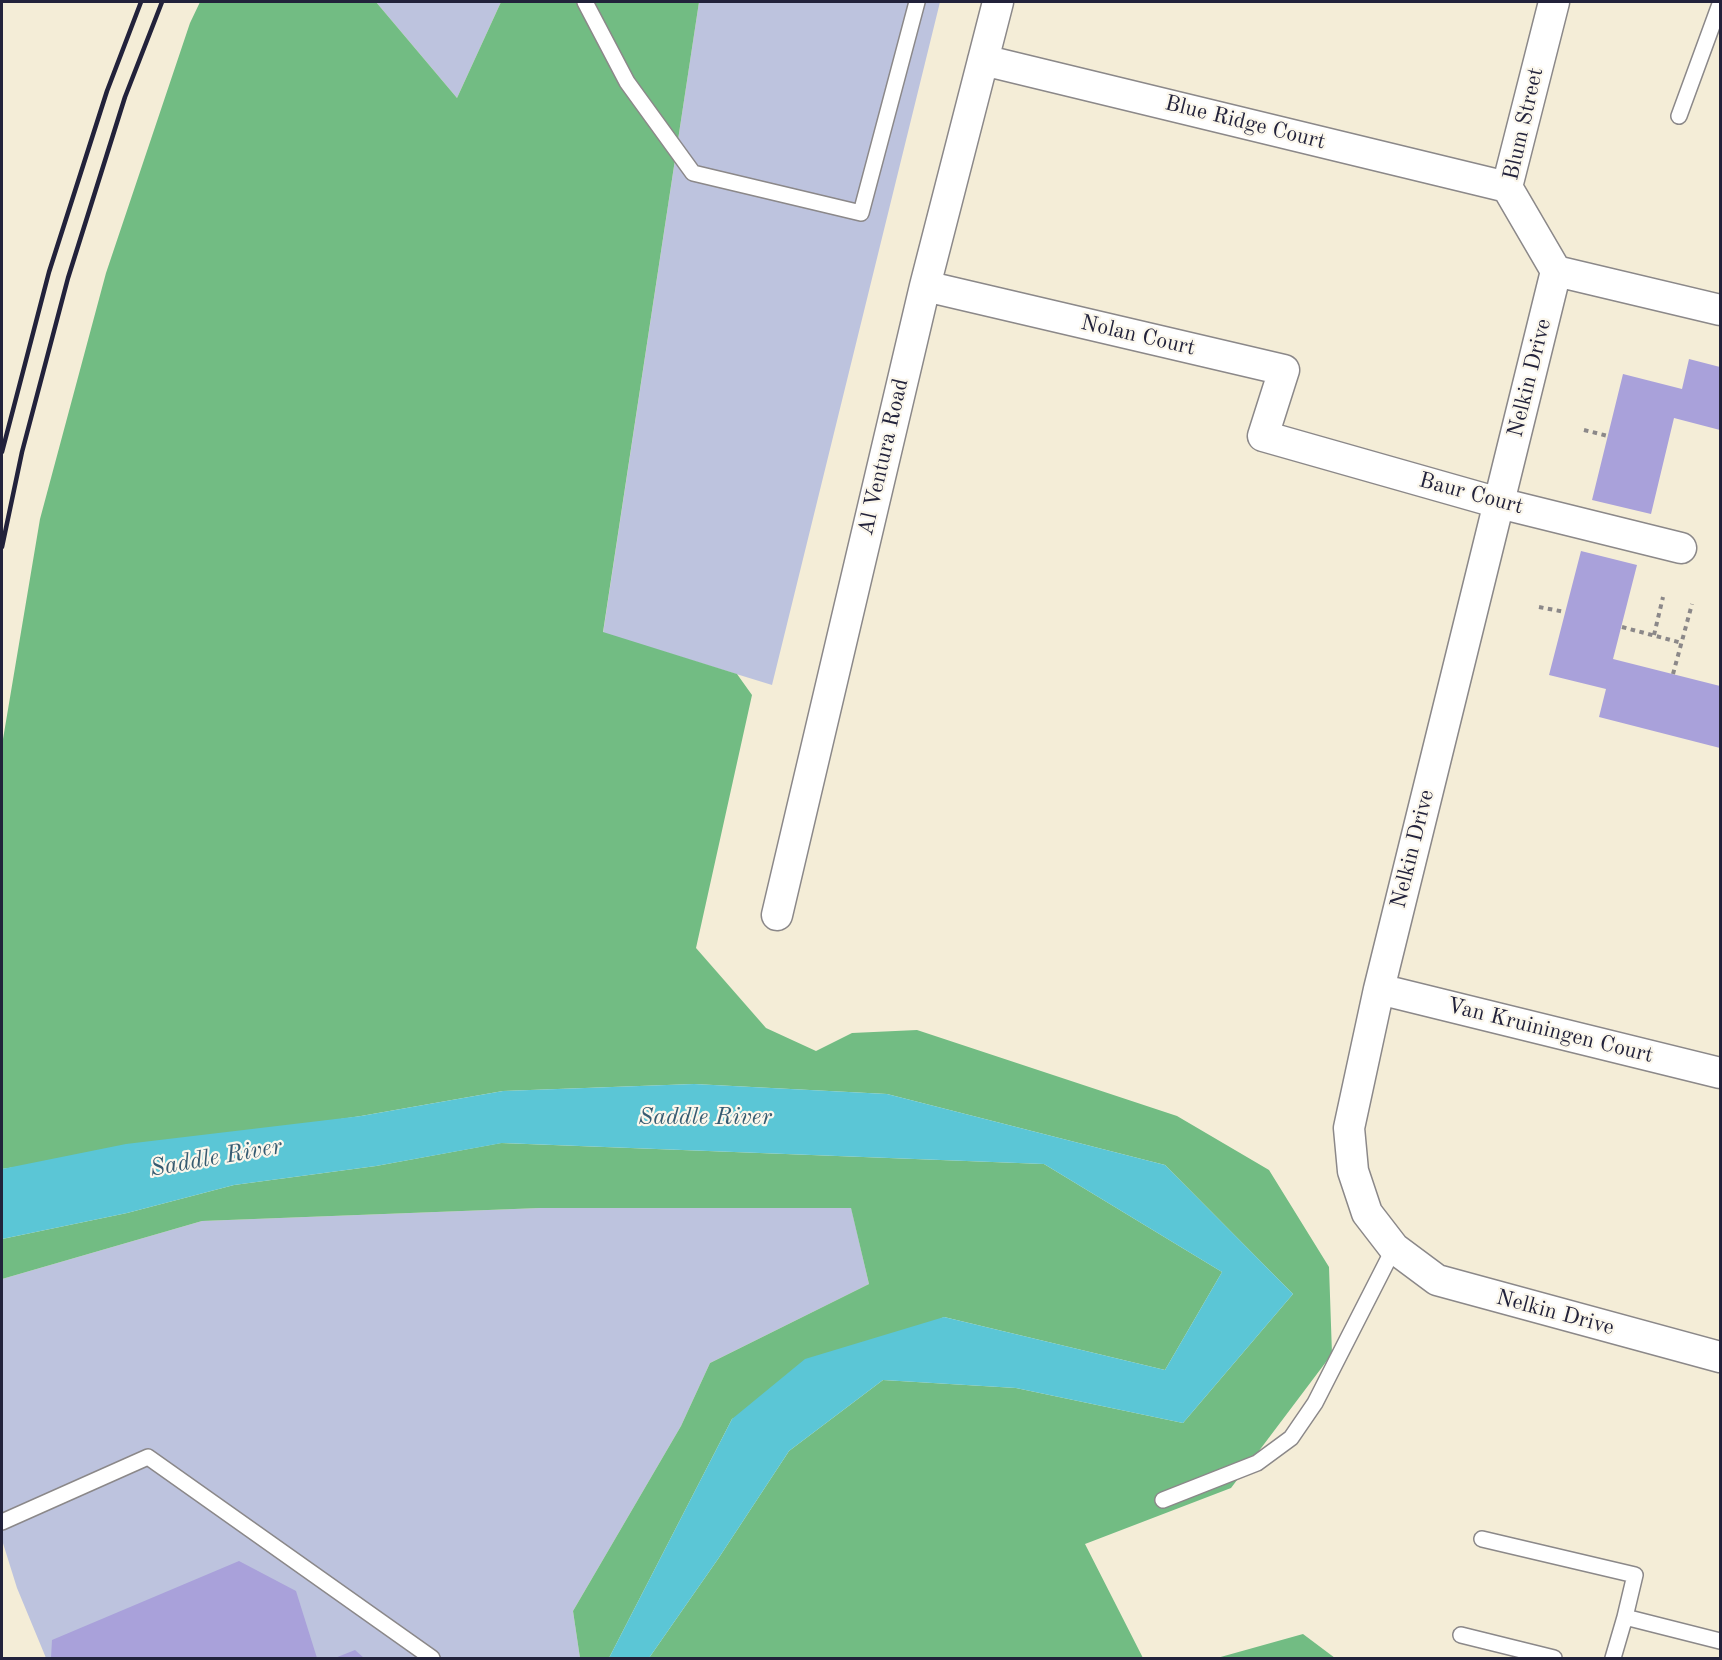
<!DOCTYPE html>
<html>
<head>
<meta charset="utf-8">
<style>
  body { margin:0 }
  #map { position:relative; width:1722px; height:1660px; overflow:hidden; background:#f4edd7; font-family:"Old Standard TT",serif }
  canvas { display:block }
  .frame { position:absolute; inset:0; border:3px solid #22223b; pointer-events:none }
</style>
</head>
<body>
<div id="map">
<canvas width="1722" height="1660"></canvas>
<div class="frame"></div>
</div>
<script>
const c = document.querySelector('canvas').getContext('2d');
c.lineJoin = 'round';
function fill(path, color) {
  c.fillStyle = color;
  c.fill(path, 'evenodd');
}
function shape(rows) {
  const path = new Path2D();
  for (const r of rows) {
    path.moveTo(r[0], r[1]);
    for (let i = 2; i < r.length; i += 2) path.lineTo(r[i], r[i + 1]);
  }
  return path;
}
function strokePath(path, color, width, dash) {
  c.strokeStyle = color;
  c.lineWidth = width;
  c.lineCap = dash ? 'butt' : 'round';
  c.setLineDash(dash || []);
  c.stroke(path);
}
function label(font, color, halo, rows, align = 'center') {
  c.font = font + ' "Old Standard TT",serif';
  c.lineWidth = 4.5;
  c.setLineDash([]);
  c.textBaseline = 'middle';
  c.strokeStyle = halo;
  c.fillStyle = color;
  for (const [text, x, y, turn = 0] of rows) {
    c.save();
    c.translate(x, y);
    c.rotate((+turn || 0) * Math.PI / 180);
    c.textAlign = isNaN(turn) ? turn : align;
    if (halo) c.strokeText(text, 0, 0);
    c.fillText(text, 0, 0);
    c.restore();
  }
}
fill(shape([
  [376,2,501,2,457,98],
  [699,2,940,2,772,685,603,633],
  [851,1207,869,1284,710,1363,681,1426,573,1611,580,1658,46,1658,17,1588,2,1540,2,1279,202,1221,540,1208]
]), '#bdc3de');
fill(shape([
  [200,2,376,2,457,98,501,2,699,2,603,632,737,674,752,695,696,948,766,1028,816,1051,852,1033,917,1030,1177,1116,1269,1170,1329,1267,1332,1354,1231,1488,1085,1544,1143,1658,649,1658,718,1559,789,1451,883,1380,1016,1388,1183,1423,1293,1294,1165,1165,887,1094,694,1084,503,1091,361,1116,2,1169,2,745,40,519,106,273,190,23],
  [501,1143,1044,1164,1222,1272,1165,1370,944,1317,732,1419,609,1658,580,1658,573,1611,681,1426,710,1363,869,1284,851,1208,540,1208,202,1221,2,1279,2,1239,127,1213,234,1185,376,1166],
  [1303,1634,1335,1658,1217,1658]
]), '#72bc83');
fill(shape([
  [694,1084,887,1094,1165,1165,1293,1294,1183,1423,1016,1388,883,1380,789,1451,718,1559,649,1658,609,1658,732,1419,805,1359,944,1317,1165,1370,1222,1272,1044,1164,502,1143,376,1166,234,1185,127,1213,2,1239,2,1169,126,1144,361,1116,503,1091]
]), '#5bc6d6');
fill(shape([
  [1689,359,1720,367,1720,430,1674,418,1651,514,1592,500,1623,374,1682,389],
  [1581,551,1637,565,1613,659,1720,686,1720,748,1599,717,1606,689,1549,675],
  [239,1561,296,1591,317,1658,51,1658,52,1640],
  [355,1650,364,1658,335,1658]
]), '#a9a1da');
const lane = shape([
  [585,2,627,82,693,173,861,213,917,2],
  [1679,116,1720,4],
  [1163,1500,1257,1463,1291,1438,1315,1403,1394,1248],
  [2,1522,148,1457,432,1658],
  [1482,1539,1635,1575,1625,1617,1720,1641],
  [1461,1635,1554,1658],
  [1613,1658,1625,1617]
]);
const street = shape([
  [1554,2,1507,187,1556,271],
  [983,60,1507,187],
  [1556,271,1379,989,1349,1128,1353,1171,1367,1213,1394,1248,1437,1280,1720,1357],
  [1556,271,1720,310],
  [925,286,1284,370,1263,436,1499,503,1681,548],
  [777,915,925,286,998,2],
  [1379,989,1720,1073]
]);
strokePath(lane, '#8b8889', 18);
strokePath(street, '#8b8889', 33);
strokePath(shape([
  [1584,430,1608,436],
  [1539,607,1565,612],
  [1622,627,1682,643],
  [1654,635,1663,597],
  [1673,674,1692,604]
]), '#8b8889', 4, [4.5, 4.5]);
strokePath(lane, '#fff', 15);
strokePath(street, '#fff', 30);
strokePath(shape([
  [2,452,49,272,107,91,141,2],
  [2,547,22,452,68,278,125,97,162,2]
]), '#22223b', 4.5);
label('22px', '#22223b', '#fbf7ec', [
  ["Blue Ridge Court",1245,123,14],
  ["Blum Street",1524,124,-77],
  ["Nolan Court",1138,336,13],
  ["Nelkin Drive",1530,378,-76],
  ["Al Ventura Road",884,457,-77],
  ["Baur Court",1471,494,15],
  ["Nelkin Drive",1413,849,-76],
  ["Van Kruiningen Court",1550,1031,14],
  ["Nelkin Drive",1555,1313,15]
]);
label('italic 24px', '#365b71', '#fbf7ec', [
  ["Saddle River",705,1118],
  ["Saddle River",216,1158,-10]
]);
</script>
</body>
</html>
